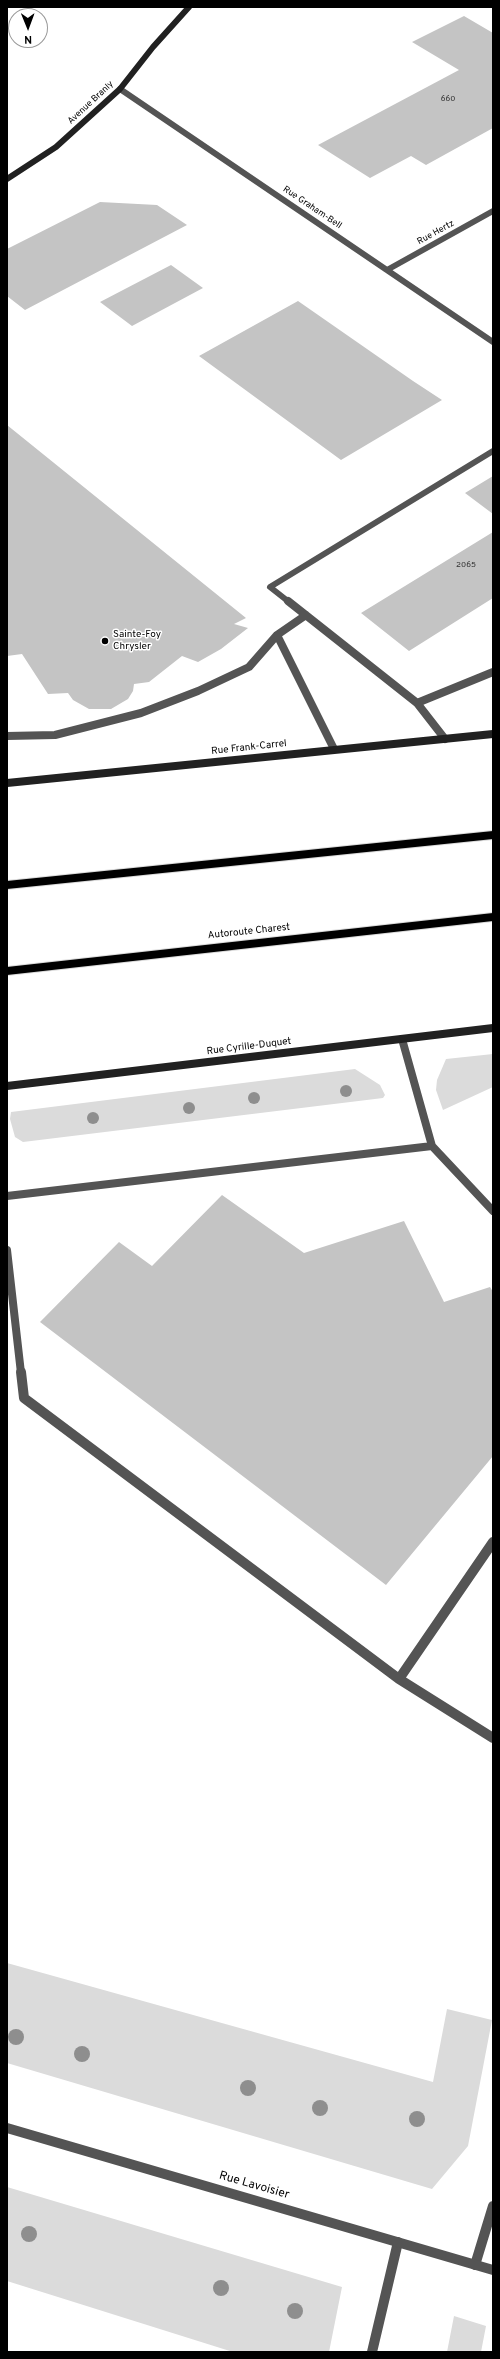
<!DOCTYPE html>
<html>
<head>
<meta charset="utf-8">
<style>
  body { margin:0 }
  #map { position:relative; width:500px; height:2359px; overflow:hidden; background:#fff; font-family:Overpass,sans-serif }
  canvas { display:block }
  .frame { position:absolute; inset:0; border:8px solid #000; pointer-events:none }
  .north { position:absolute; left:8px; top:8px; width:40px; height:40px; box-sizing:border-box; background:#fff; border:1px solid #999; border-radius:50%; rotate:179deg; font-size:11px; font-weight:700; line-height:16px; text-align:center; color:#000 }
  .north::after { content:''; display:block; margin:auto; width:14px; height:18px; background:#000; clip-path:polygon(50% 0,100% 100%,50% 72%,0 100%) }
</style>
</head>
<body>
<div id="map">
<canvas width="500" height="2359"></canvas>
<div class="frame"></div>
<div class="north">N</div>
</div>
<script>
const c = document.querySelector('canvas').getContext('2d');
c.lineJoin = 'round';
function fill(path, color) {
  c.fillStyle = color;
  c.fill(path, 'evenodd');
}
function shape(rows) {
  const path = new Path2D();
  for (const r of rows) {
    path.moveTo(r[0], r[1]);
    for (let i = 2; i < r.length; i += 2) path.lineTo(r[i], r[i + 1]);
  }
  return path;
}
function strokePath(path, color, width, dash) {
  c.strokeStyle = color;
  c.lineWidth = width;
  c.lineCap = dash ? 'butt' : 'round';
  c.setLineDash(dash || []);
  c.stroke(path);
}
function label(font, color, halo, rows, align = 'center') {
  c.font = font + ' Overpass,sans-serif';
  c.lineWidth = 3;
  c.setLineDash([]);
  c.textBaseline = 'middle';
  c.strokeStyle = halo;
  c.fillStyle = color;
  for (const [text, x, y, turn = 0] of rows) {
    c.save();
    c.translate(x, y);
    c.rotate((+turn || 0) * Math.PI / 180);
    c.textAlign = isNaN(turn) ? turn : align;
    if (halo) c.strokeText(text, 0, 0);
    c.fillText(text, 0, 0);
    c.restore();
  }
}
fill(shape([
  [493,1054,493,1087,443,1110,436,1090,437,1080,446,1059],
  [355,1069,380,1085,385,1095,383,1098,23,1142,15,1137,10,1119,11,1112],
  [7,1963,433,2082,447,2009,492,2020,468,2146,432,2189,7,2063],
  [7,2187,342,2287,329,2352,233,2352,7,2281],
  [454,2316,486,2326,481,2352,447,2352]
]), '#dbdbdb');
fill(shape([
  [464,16,493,33,493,128,426,165,411,156,370,178,318,145,459,70,412,42],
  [100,202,157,205,187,225,25,310,7,296,7,249],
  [171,265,203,288,132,326,100,302],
  [298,301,413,381,442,400,341,460,199,356],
  [7,425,246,618,234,624,248,628,221,649,198,662,182,656,149,682,134,684,133,691,128,699,111,709,89,709,73,700,68,693,48,694,22,654,7,656],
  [493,476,493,514,465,493],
  [493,532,493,598,409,651,361,613],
  [222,1195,304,1253,404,1221,444,1302,490,1287,493,1292,493,1456,386,1585,40,1322,119,1242,152,1266]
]), '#c4c4c4');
const highway = shape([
  [493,831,493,839,7,889,7,881,493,831],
  [493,913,493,921,7,975,7,967,493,913]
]);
strokePath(highway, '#dbdbdb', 2);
strokePath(shape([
  [289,602,270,587,493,451]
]), '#545454', 6);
strokePath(shape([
  [288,601,417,703],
  [306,615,277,635,334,749],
  [7,736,55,735,141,713,198,691,249,667,277,635],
  [445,739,417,703,493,672],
  [432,1146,493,1211],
  [7,1196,432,1146,402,1039],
  [7,1250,21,1373]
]), '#545454', 8);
strokePath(shape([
  [21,1372,24,1398,399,1679,493,1738],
  [399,1679,493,1542],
  [475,2265,493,2206],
  [372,2352,398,2242]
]), '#545454', 10);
strokePath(shape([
  [120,89,493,342],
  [387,270,493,211]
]), '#545454', 6);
strokePath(shape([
  [7,2128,493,2270]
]), '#545454', 10);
strokePath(shape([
  [7,179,56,147,120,89,153,47,189,7]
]), '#212121', 6);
strokePath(shape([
  [7,783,493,734],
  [7,1086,493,1028]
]), '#212121', 8);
fill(highway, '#000');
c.fillStyle = '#8e8e8e';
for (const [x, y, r] of [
  [346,1091,6],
  [254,1098,6],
  [189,1108,6],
  [93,1118,6],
  [16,2037,8],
  [82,2054,8],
  [248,2088,8],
  [320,2108,8],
  [417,2119,8],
  [29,2234,8],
  [221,2288,8],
  [295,2311,8]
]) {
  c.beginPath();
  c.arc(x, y, r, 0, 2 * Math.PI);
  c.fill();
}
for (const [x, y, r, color] of [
  [105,641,4,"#000"]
]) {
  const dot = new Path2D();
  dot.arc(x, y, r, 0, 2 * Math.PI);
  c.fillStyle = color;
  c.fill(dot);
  strokePath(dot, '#fff', 1.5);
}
label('8px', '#313131', null, [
  ["660",448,99],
  ["2065",466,565]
]);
label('9px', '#000', '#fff', [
  ["Avenue Branly",91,103,-43],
  ["Rue Graham-Bell",312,208,34],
  ["Rue Hertz",436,233,-29]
]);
label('10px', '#000', '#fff', [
  ["Sainte-Foy",113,635],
  ["Chrysler",113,647]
], 'left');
label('10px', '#000', '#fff', [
  ["Rue Frank-Carrel",249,748,-6],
  ["Autoroute Charest",249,932,-6],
  ["Rue Cyrille-Duquet",249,1047,-7]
]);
label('12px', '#000', '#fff', [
  ["Rue Lavoisier",254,2186,16]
]);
</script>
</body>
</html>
